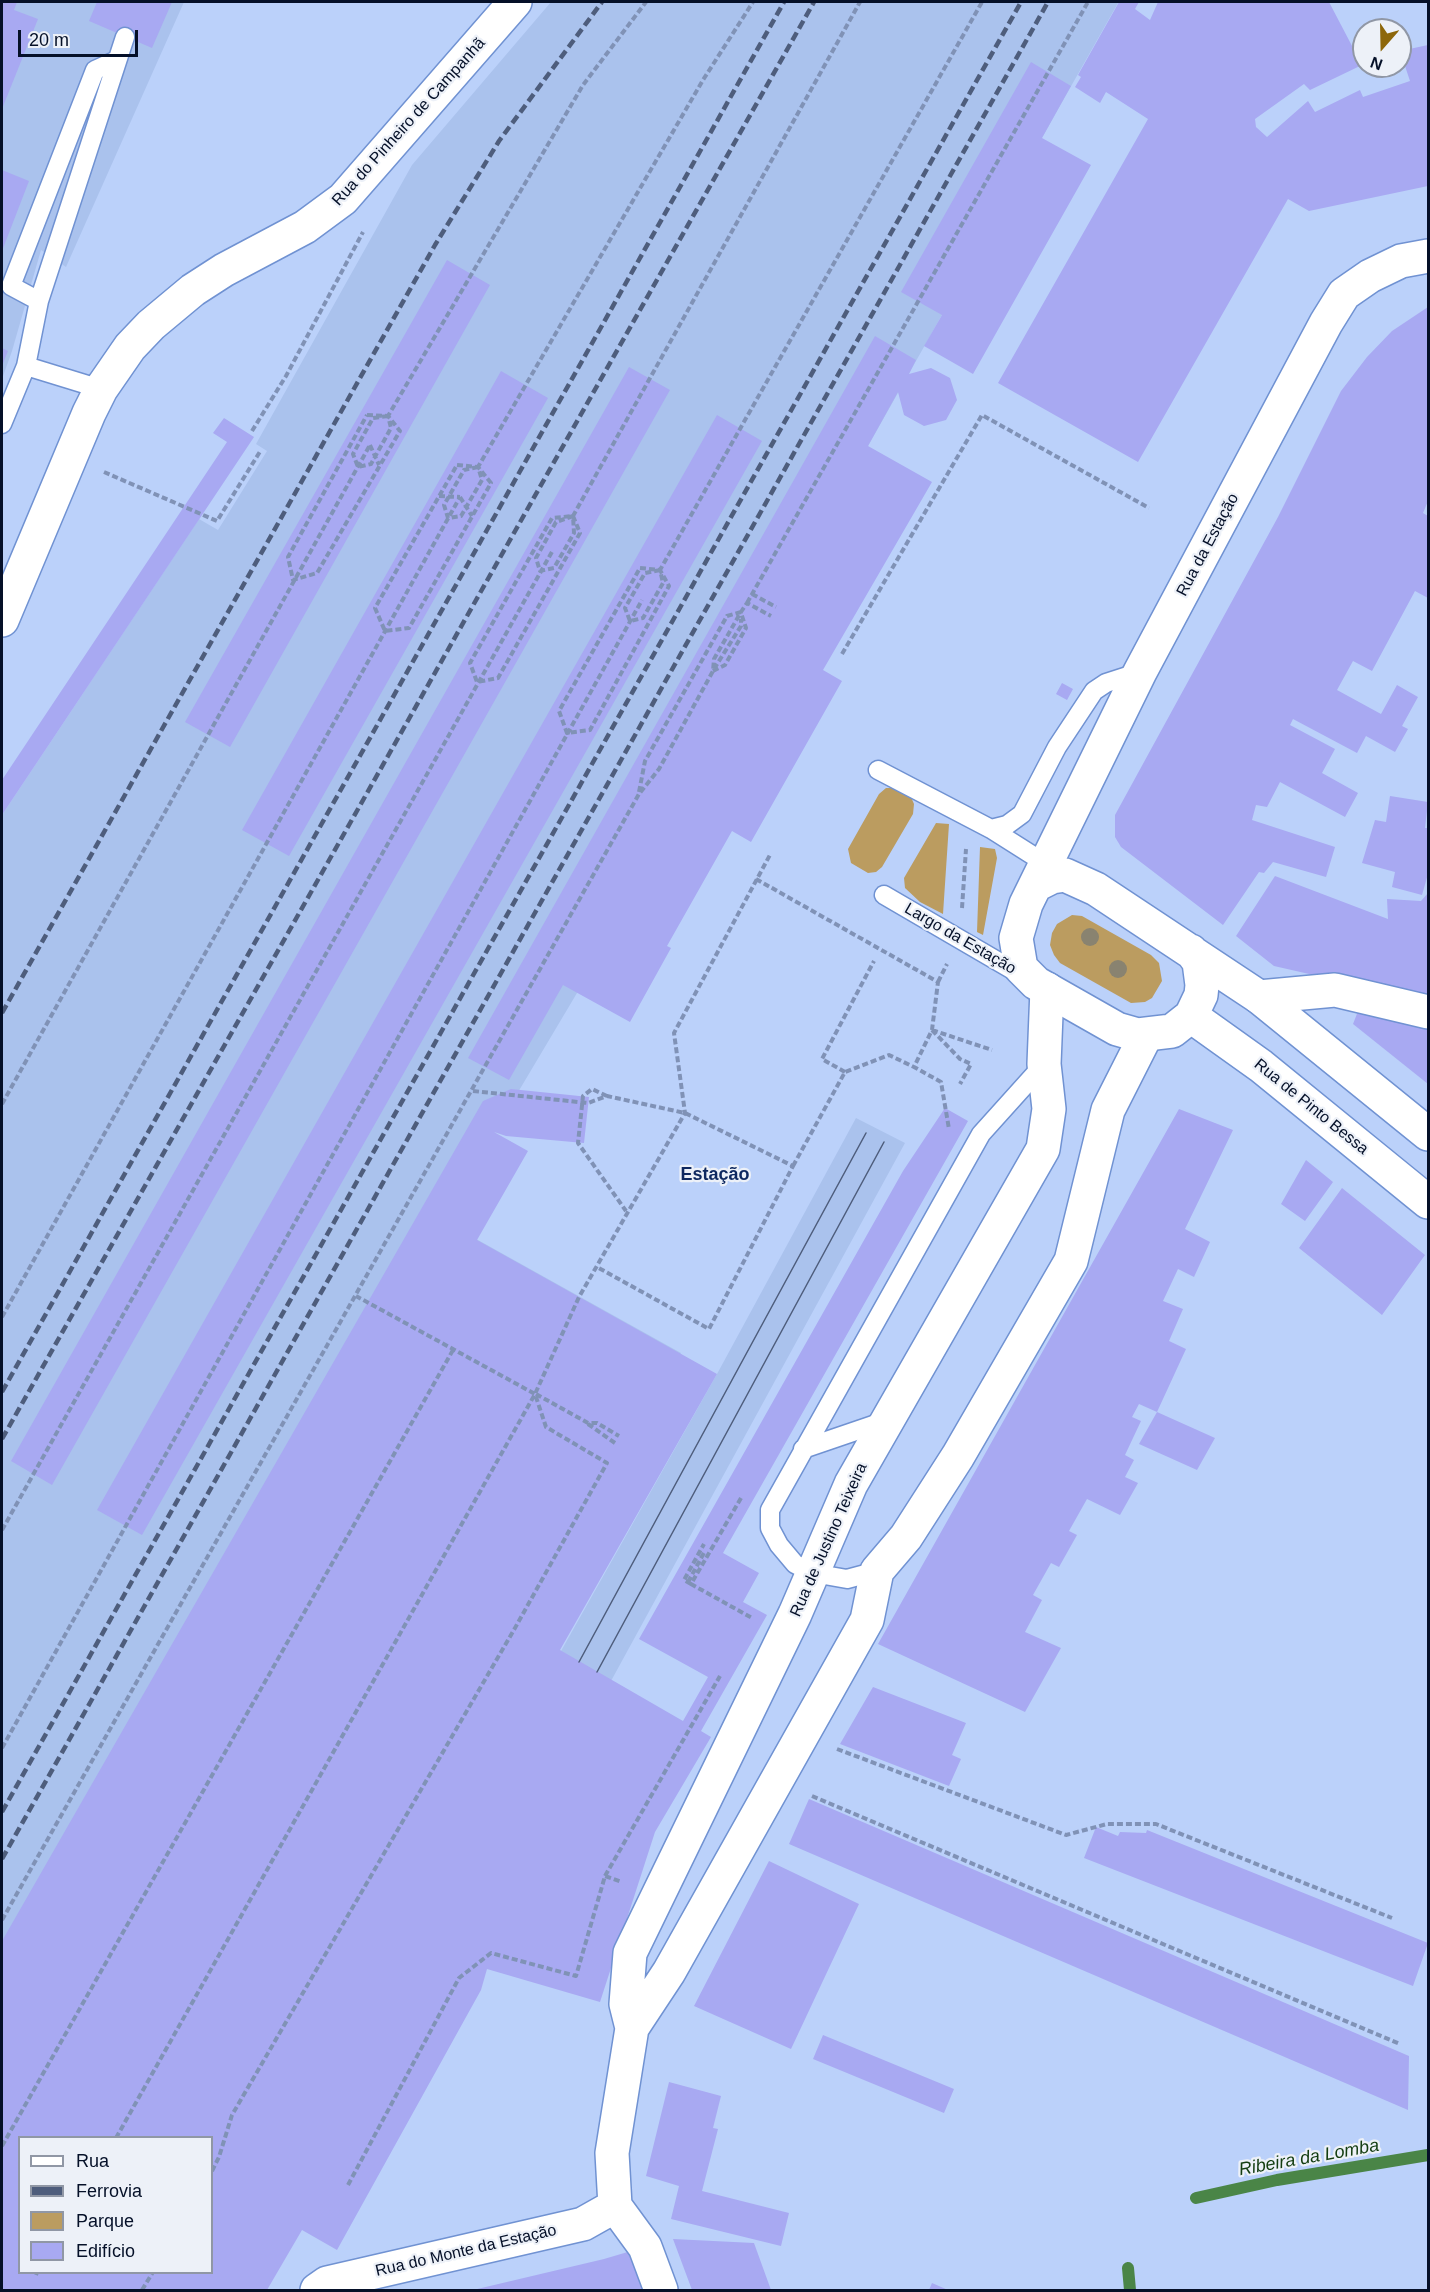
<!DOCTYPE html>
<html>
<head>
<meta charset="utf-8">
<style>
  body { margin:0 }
  #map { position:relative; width:1430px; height:2292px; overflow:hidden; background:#bbd1fa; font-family:Helvetica,sans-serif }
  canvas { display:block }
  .frame { position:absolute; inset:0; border:3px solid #051028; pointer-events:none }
  .legend { position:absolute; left:18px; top:2136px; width:195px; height:138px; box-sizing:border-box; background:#edf1f8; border:2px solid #9097a5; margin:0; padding:8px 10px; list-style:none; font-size:18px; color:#051028 }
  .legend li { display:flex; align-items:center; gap:12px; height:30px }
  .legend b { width:30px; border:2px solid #9097a5 }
  .north { position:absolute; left:1352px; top:18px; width:60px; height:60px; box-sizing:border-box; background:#edf1f8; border:2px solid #9097a5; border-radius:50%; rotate:200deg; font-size:16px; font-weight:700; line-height:24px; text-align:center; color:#051028 }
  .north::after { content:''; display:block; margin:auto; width:21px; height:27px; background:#8d670a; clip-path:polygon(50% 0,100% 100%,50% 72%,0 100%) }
  .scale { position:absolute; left:18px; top:30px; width:120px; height:27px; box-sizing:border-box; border:3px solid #051028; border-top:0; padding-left:8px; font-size:18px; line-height:21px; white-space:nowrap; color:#051028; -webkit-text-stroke:4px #edf1f8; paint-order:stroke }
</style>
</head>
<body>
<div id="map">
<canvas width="1430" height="2292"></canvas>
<div class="frame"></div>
<ul class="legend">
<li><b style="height:8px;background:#fff"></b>Rua</li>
<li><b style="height:8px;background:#4e5d7c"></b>Ferrovia</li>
<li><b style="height:16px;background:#bb9c60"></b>Parque</li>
<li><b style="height:16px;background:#a8a9f2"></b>Edifício</li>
</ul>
<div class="north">N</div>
<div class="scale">20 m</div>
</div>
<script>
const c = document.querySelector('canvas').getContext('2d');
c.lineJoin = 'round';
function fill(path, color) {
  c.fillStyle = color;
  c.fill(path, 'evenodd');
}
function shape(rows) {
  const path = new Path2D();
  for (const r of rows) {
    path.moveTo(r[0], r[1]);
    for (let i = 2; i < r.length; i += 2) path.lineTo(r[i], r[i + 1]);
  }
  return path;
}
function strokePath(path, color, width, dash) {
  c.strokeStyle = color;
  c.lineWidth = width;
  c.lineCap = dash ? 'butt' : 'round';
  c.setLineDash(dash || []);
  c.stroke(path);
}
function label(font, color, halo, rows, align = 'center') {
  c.font = font + ' Helvetica,sans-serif';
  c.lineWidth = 4.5;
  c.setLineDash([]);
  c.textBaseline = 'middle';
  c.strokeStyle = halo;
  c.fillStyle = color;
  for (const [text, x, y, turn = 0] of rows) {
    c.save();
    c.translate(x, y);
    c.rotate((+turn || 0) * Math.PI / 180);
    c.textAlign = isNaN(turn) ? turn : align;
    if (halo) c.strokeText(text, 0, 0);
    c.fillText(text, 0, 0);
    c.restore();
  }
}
fill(shape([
  [2,2,184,2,66,267,41,250,12,351,2,379],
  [551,2,1118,3,868,446,577,993,442,1220,681,1353,524,1629,271,2138,212,2244,212,2138,20,2138,20,2272,195,2273,185,2290,2,2290,2,815,199,519,218,530,267,451,256,444,412,165],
  [856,1118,905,1143,611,1681,561,1651,717,1374]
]), '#aac2ed');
fill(shape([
  [886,788,898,788,911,797,914,804,913,814,882,867,876,872,868,873,851,863,848,849,879,794],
  [936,823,949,824,943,914,920,902,905,888,904,878],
  [980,847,995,849,997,858,983,935,977,932],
  [1072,915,1082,916,1151,955,1159,963,1162,981,1152,998,1145,1002,1131,1003,1060,963,1054,955,1050,945,1052,933,1057,924]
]), '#bb9c60');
strokePath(shape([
  [1196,2198,1277,2180,1428,2155],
  [1128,2268,1130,2290]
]), '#4a8547', 12);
fill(shape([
  [2,2,17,2,14,10,38,19,2,109],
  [97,2,172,2,152,48,89,21],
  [1119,2,1139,2,1135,9,1150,20,1158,2,1329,2,1362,65,1310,90,1304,84,1255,119,1256,127,1267,137,1308,101,1315,112,1360,90,1363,97,1410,81,1400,51,1428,45,1428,186,1309,211,1288,199,1138,462,998,383,1148,119,1106,92,1100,103,1075,87,1081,77,1078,75],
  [1031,62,1071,86,1042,138,1091,165,973,374,924,346,942,315,901,292],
  [2,170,29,181,2,251],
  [447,260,490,285,230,747,185,722],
  [1428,307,1428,501,1423,513,1428,516,1428,598,1415,591,1372,671,1353,661,1337,690,1381,714,1397,685,1418,697,1402,726,1408,729,1395,752,1366,736,1357,753,1293,719,1290,725,1335,749,1322,773,1358,793,1345,817,1280,782,1267,807,1256,805,1252,820,1335,847,1326,877,1273,862,1264,873,1259,872,1223,925,1121,847,1115,837,1115,815,1278,517,1341,391,1367,357,1392,331],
  [875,336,916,360,909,374,931,368,950,378,957,400,946,420,924,426,904,415,898,392,868,446,932,482,823,670,842,681,751,842,732,831,667,946,671,948,630,1022,563,985,509,1080,468,1058],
  [2,348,8,351,2,366],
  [629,367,670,390,52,1485,11,1461],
  [501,371,548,398,289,856,242,830],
  [717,415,762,441,142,1535,97,1510],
  [224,418,254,437,2,815,2,780,227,442,213,433],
  [1062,683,1073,689,1067,700,1056,694],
  [1390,796,1428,802,1425,828,1428,828,1428,874,1422,895,1392,887,1395,872,1362,863,1375,820,1386,822],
  [1275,876,1388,919,1387,899,1421,901,1428,893,1428,1001,1274,966,1236,936],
  [1362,1001,1428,1017,1428,1084,1353,1024],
  [511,1089,589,1097,584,1143,506,1136,494,1132,528,1151,477,1240,717,1374,560,1650,683,1721,708,1677,639,1639,903,1171,945,1108,968,1121,723,1553,759,1573,743,1602,767,1615,701,1731,711,1737,655,1832,600,2002,487,1969,481,1990,337,2250,302,2230,267,2290,2,2290,2,1941,483,1101],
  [20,2138,212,2138,212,2272,20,2272],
  [1179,1109,1233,1130,1185,1229,1210,1242,1194,1277,1178,1269,1163,1301,1183,1309,1169,1341,1186,1349,1157,1412,1139,1404,1132,1417,1141,1421,1125,1455,1134,1460,1125,1477,1138,1483,1120,1515,1087,1499,1069,1531,1077,1535,1059,1567,1051,1563,1033,1595,1042,1600,1025,1632,1061,1648,1025,1712,878,1644],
  [1306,1160,1333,1182,1305,1221,1281,1204],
  [1342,1188,1425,1255,1382,1315,1299,1248],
  [1157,1412,1215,1438,1197,1470,1139,1444],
  [873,1687,966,1723,952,1755,961,1759,949,1786,840,1744],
  [809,1799,1409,2056,1408,2110,789,1844],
  [1096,1827,1118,1836,1120,1832,1146,1833,1147,1830,1428,1943,1413,1986,1084,1858],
  [769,1861,859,1904,791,2049,694,2006],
  [823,2035,954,2089,944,2113,813,2059],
  [669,2082,721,2096,713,2128,718,2129,702,2191,789,2213,781,2246,671,2219,679,2186,646,2176],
  [673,2239,754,2243,771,2290,692,2290],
  [631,2251,642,2290,473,2290,604,2259],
  [932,2283,948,2290,929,2290]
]), '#a8a9f2');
const lane = shape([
  [39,301,11,286,95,70,117,60],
  [26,366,101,389],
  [2,424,26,366,39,301,125,37],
  [878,770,991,829,1051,867],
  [991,829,1007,825,1022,814,1057,747,1094,691,1106,683,1140,672],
  [884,895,1023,976],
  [803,1449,885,1421],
  [877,1571,847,1579,813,1573,795,1564,779,1545,770,1528,770,1510,981,1134,1044,1064]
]);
const street = shape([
  [1259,997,1335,990,1428,1012],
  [632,2028,669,1972,867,1620,877,1571,906,1537,958,1456,1071,1261,1108,1110,1146,1035],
  [317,2290,327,2283,583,2224,615,2206],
  [661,2290,645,2247,615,2206,612,2153,632,2028,626,2004,630,1953,795,1614,851,1484,1043,1149,1049,1109,1044,1064,1047,989]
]);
const secondary = shape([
  [2,620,89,413,101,389,130,347,151,325,193,290,224,270,305,227,343,199,515,2],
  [1038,884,1052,877,1065,875,1096,889,1259,997,1428,1134],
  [1191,951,1199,962,1202,985,1201,995,1191,1016,1172,1031,1138,1035,1117,1029,1036,983,1021,968,1016,938,1026,904,1140,672,1326,323,1344,294,1370,276,1401,261,1428,256],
  [1191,1016,1261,1066,1428,1202]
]);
strokePath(lane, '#7092d2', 21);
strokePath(street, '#7092d2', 36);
strokePath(secondary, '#7092d2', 36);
strokePath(shape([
  [367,415,388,416,400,431,317,573,293,580,288,557,367,415],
  [388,416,373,418,353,454,358,467,371,464,391,428,388,416,583,85,646,2],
  [252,431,286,376,363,232],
  [370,445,379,465],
  [457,465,478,467,491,483,409,628,385,631,375,608,457,465],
  [478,467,464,470,444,505,448,518,461,516,482,480,478,467,703,80,753,2],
  [104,472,217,521,261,450],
  [439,496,460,497],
  [460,497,472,516],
  [573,516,556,522,536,558,540,571,554,568,574,533,573,516,860,2],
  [573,516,580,533,498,678,477,682,470,663,552,518,573,516],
  [640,568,660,570,669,586,590,730,567,733,559,711,640,568],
  [660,570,645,573,625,608,630,621,643,618,663,583,660,570,982,2],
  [752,594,776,607],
  [747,603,1088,2],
  [842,654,982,415,1149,508],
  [714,669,741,626,741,619],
  [713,671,725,665,746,628,741,613],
  [639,792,645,761,727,616,741,612],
  [756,879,938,982,932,1030,914,1067,941,1082,949,1129],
  [962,908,966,849],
  [938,982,947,964],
  [932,1030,960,1059,971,1064,960,1084],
  [932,1030,992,1050],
  [845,1072,822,1059,874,961],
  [473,1091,588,1103,607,1096,685,1113,793,1166,709,1329,597,1267],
  [607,1096,592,1089,583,1096,578,1143,626,1211],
  [2,1104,370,445],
  [793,1166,845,1072,889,1055,914,1067],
  [2,1317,460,497],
  [536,1394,588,1423,597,1423,619,1436],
  [588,1424,615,1443],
  [741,1498,691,1584,752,1618],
  [2,1530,553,550],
  [688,1582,705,1551],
  [691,1584,684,1580,704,1544],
  [2,1748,642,600],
  [837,1749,1066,1835,1107,1824,1156,1824,1392,1918],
  [812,1796,1400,2044],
  [605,1876,720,1676],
  [2,1920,639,794,659,769,713,671,714,659,741,612,747,603,771,616],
  [116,2138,535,1394,579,1297,685,1113,674,1033,771,853],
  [2,2146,453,1350],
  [212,2171,219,2157,232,2115,515,1628,607,1463,546,1427,535,1394,356,1296],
  [348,2185,459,1978,491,1953,576,1976,605,1876,622,1882],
  [36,2275,37,2272],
  [142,2290,153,2272]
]), '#8092b6', 4, [6, 3]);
strokePath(lane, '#fff', 18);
strokePath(street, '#fff', 33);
strokePath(secondary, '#fff', 33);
strokePath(shape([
  [579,1662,866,1133],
  [597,1672,884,1142]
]), '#4e5d7c', 1.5);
strokePath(shape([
  [2,1013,435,245,499,141,602,2],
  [2,1392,784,2],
  [2,1439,814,2],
  [2,1812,1021,2],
  [2,1859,1048,2]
]), '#4e5d7c', 4.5, [9, 4.5]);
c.fillStyle = '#898370';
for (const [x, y] of [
  [1090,937],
  [1118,969]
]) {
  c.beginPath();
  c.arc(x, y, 9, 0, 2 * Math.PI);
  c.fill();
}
label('16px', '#051028', '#edf1f8', [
  ["Rua do Pinheiro de Campanhã",409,122,-48],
  ["Rua da Estação",1208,545,-62],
  ["Largo da Estação",960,939,30],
  ["Rua de Pinto Bessa",1311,1107,39],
  ["Rua de Justino Teixeira",829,1540,-66],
  ["Rua do Monte da Estação",466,2251,-13]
]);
label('bold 18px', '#0e285f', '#edf1f8', [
  ["Estação",715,1175]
]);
label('italic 18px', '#133d11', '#edf1f8', [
  ["Ribeira da Lomba",1309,2158,-10]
]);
</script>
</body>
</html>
